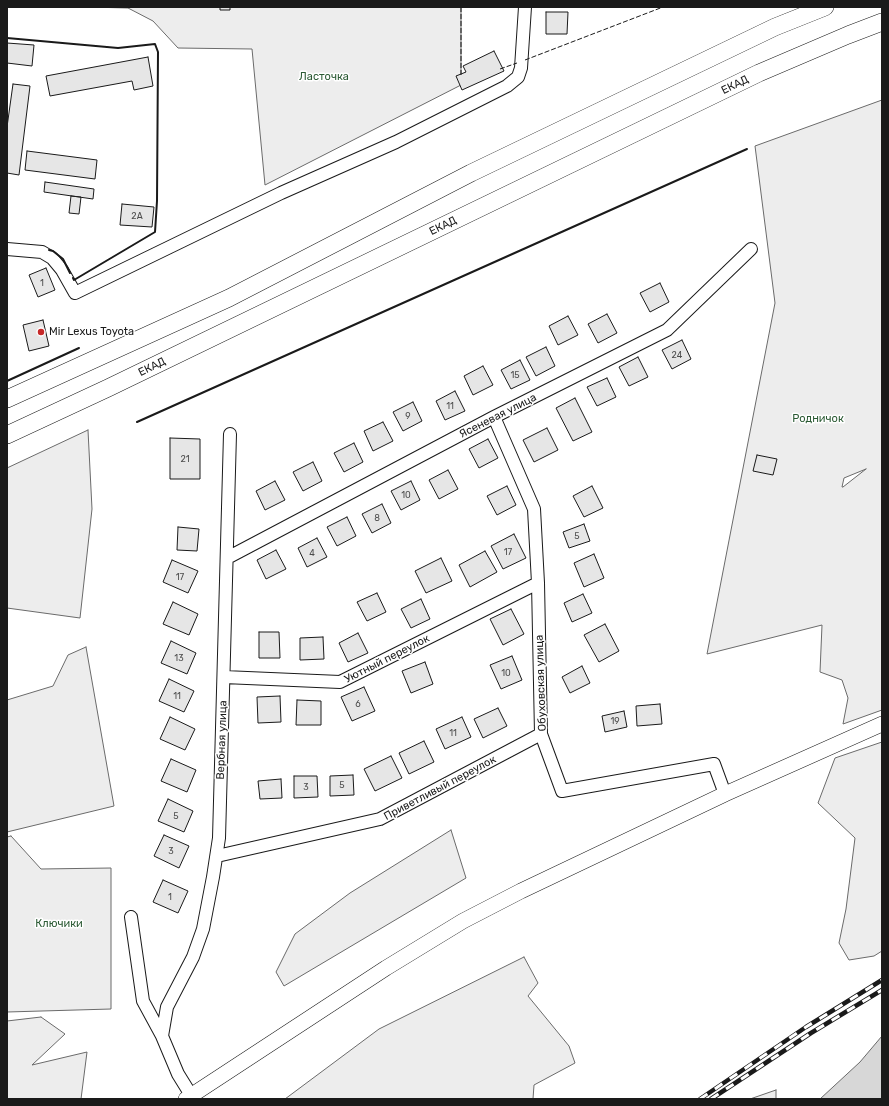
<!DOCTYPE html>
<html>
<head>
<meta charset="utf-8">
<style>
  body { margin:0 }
  #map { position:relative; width:889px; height:1106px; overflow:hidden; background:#fff; font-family:Rubik,sans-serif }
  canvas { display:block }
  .frame { position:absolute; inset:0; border:8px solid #1a1a1a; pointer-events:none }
</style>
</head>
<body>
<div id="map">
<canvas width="889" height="1106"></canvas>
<div class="frame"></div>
</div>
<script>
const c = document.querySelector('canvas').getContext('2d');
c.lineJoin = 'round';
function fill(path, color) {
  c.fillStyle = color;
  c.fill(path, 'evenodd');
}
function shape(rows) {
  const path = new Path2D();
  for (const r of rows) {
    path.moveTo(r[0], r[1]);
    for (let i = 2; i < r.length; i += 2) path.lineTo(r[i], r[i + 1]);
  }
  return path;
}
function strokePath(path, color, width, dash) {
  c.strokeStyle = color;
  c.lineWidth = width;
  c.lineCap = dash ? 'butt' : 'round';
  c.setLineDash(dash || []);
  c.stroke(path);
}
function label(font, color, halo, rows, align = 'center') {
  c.font = font + ' Rubik,sans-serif';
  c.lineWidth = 3;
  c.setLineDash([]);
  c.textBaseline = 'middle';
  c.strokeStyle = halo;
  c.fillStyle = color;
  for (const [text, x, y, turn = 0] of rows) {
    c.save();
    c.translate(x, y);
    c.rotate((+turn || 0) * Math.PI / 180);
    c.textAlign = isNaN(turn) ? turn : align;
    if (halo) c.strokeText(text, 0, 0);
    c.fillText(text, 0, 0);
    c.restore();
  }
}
const green = shape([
  [88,7,461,7,461,85,265,185,252,49,178,48,153,21,128,8,88,7],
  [882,100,882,710,843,724,848,698,842,680,820,672,822,625,707,654,775,303,755,146,882,100],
  [866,469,843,487,842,487,844,478,866,469],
  [88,430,92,509,80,618,7,608,7,468,88,430],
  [86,647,114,806,7,832,7,700,53,686,68,655,86,647],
  [882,742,882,951,874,956,849,960,839,943,846,909,855,838,818,803,835,758,882,742],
  [451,830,466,878,284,986,276,972,295,934,350,893,451,830],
  [11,836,41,869,111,868,111,1009,7,1012,7,837,11,836],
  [524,957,538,983,528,996,569,1046,575,1063,534,1085,533,1099,285,1099,379,1029,524,957],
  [41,1017,65,1034,32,1065,87,1052,81,1099,7,1099,7,1021,41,1017],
  [776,1090,776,1099,750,1099,776,1090]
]);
fill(green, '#ededed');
strokePath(green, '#6a6a6a', 1);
const water = shape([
  [882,1036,882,1099,820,1099,860,1062,882,1036]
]);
fill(water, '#d7d7d7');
strokePath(water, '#6a6a6a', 1);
const building = shape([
  [220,7,230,7,230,10,220,10,220,7],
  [546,12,568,12,567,34,546,34,546,12],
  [7,43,34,45,32,66,7,63,7,43],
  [494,51,504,71,462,90,456,76,466,72,463,66,494,51],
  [148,57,153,86,134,90,132,81,50,96,46,76,148,57],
  [13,84,30,86,19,175,7,173,7,127,13,84],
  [27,151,97,160,95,179,25,170,27,151],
  [45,182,94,189,93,199,44,192,45,182],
  [71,196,81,197,79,214,69,213,71,196],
  [122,204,154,207,152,227,120,225,122,204],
  [46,268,55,290,38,297,29,275,46,268],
  [660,283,669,302,650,312,640,293,660,283],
  [607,314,617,333,598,343,588,324,607,314],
  [568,316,578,335,558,345,549,326,568,316],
  [43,320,49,346,29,351,23,325,43,320],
  [682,340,691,359,672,369,662,350,682,340],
  [546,347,555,366,536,376,526,357,546,347],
  [638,357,648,377,629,386,619,367,638,357],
  [520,360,530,380,511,389,501,370,520,360],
  [483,366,493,385,473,395,464,376,483,366],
  [607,378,616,397,597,406,587,387,607,378],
  [455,391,465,411,445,420,436,401,455,391],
  [575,398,592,432,573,441,556,408,575,398],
  [413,402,422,421,403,431,393,412,413,402],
  [383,422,393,441,373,451,364,431,383,422],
  [547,428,558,450,534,462,523,440,547,428],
  [170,438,200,439,200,479,170,479,170,438],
  [488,439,498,458,479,468,469,449,488,439],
  [354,443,363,462,344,472,334,453,354,443],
  [757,455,777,459,773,475,753,471,757,455],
  [313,462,322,481,303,491,293,472,313,462],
  [448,470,458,489,439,499,429,480,448,470],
  [275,481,285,500,265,510,256,491,275,481],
  [411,481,420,500,401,510,391,491,411,481],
  [507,486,516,505,497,515,487,496,507,486],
  [592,486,603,508,584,517,573,496,592,486],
  [382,504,391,523,372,533,362,514,382,504],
  [347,517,356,536,337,546,327,527,347,517],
  [584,524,590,541,569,548,563,532,584,524],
  [178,527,199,529,197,551,177,550,178,527],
  [514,534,526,558,503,569,491,546,514,534],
  [317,538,327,557,307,567,298,548,317,538],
  [276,550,286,569,266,579,257,560,276,550],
  [485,551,497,572,470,587,459,565,485,551],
  [594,554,604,578,584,587,574,563,594,554],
  [441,558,452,581,426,593,415,571,441,558],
  [172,560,198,571,188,593,163,582,172,560],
  [377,593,386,612,367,621,357,602,377,593],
  [583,594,592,613,572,622,564,603,583,594],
  [421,599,430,619,411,628,401,609,421,599],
  [173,602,198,614,189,635,163,624,173,602],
  [511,609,524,634,503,645,490,619,511,609],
  [605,624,619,651,599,662,584,635,605,624],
  [259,632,279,632,280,658,259,658,259,632],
  [358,633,368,653,348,662,339,643,358,633],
  [323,637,324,659,300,660,300,638,323,637],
  [171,641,196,653,187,674,161,663,171,641],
  [512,656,522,680,501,689,490,665,512,656],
  [425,662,433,684,411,693,402,671,425,662],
  [582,666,590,683,570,693,562,677,582,666],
  [169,679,194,691,184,712,159,701,169,679],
  [364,687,375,711,352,721,341,697,364,687],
  [280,696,281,722,258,723,257,697,280,696],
  [297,700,321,701,321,725,296,725,297,700],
  [660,704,662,724,637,726,636,706,660,704],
  [498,708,507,726,483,738,474,719,498,708],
  [624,711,627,727,605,732,602,716,624,711],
  [170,717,195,729,185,750,160,739,170,717],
  [462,717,471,737,445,749,436,729,462,717],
  [424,741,434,762,409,774,399,753,424,741],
  [391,756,402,778,375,791,364,769,391,756],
  [171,759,196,770,187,792,161,781,171,759],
  [353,775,354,795,330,796,330,776,353,775],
  [294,776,317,776,318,797,294,798,294,776],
  [281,779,282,798,260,799,258,781,281,779],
  [168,799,193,811,184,832,158,821,168,799],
  [164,835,189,846,179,868,154,856,164,835],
  [163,880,188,891,178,913,153,902,163,880]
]);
fill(building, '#e6e6e6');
strokePath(building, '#1a1a1a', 1);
const minor = shape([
  [7,249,42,252,52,258,62,270,75,293,281,193,396,142,507,86,518,77,521,68,525,7],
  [494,417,534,509,538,583,541,734,562,791,714,764,725,794],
  [227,558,494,417,667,330,751,249],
  [224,677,340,682,538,583],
  [217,856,380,819,541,734],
  [131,917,143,1001,162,1036,178,1074,191,1095],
  [162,1036,167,1007,193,957,203,929,213,877,219,838,230,434]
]);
const major = shape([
  [186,1099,386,968,463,921,521,891,725,794,882,724]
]);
const highway = shape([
  [7,399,229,298,471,173,775,27,825,7],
  [7,435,108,388,759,73,848,35,882,22]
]);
strokePath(minor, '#1a1a1a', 14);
strokePath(major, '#1a1a1a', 16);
strokePath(highway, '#1a1a1a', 18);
strokePath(minor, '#fff', 12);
strokePath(major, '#fff', 15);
strokePath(highway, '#fff', 17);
const rail = shape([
  [700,1099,806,1027,882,980],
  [711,1099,811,1033,882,990]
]);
strokePath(rail, '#1a1a1a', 4.5);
strokePath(rail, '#fff', 3, [9]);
strokePath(shape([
  [525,60,663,7],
  [500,69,517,63],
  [461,75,461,7]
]), '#1a1a1a', 1, [5, 2]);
strokePath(shape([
  [7,38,118,48,155,44,158,52,157,201,155,232,74,280,73,278],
  [49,250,53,251,63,259,70,273],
  [7,381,79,348],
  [137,422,747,149]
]), '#1a1a1a', 2);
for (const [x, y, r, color] of [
  [41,332,4,"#c62828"]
]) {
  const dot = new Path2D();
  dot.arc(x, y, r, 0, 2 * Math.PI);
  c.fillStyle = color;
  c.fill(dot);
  strokePath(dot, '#fff', 1.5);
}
label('9px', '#4d4d4d', null, [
  ["2А",137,216],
  ["1",42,283],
  ["24",677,355],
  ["15",515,375],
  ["11",450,406],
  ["9",408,416],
  ["21",185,459],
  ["10",406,495],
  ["8",377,518],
  ["5",577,536],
  ["17",508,552],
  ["4",312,553],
  ["17",180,577],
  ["13",179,658],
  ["10",506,673],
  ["11",177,696],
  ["6",358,704],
  ["19",615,721],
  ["11",453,733],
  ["5",342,785],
  ["3",306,787],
  ["5",176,816],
  ["3",171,851],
  ["1",170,897]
]);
label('11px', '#2b5a34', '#fff', [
  ["Ласточка",324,77],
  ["Родничок",818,419],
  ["Ключики",59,924]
]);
label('11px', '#1a1a1a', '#fff', [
  ["ЕКАД",735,85,-26],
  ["ЕКАД",443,226,-26],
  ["ЕКАД",152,367,-26],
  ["Ясеневая улица",498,416,-27],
  ["Уютный переулок",387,659,-27],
  ["Обуховская улица",541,683,-92],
  ["Вербная улица",222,740,-88],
  ["Приветливый переулок",440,788,-28]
]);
label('11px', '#1a1a1a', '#fff', [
  ["Mir Lexus Toyota",49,332]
], 'left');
</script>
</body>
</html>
